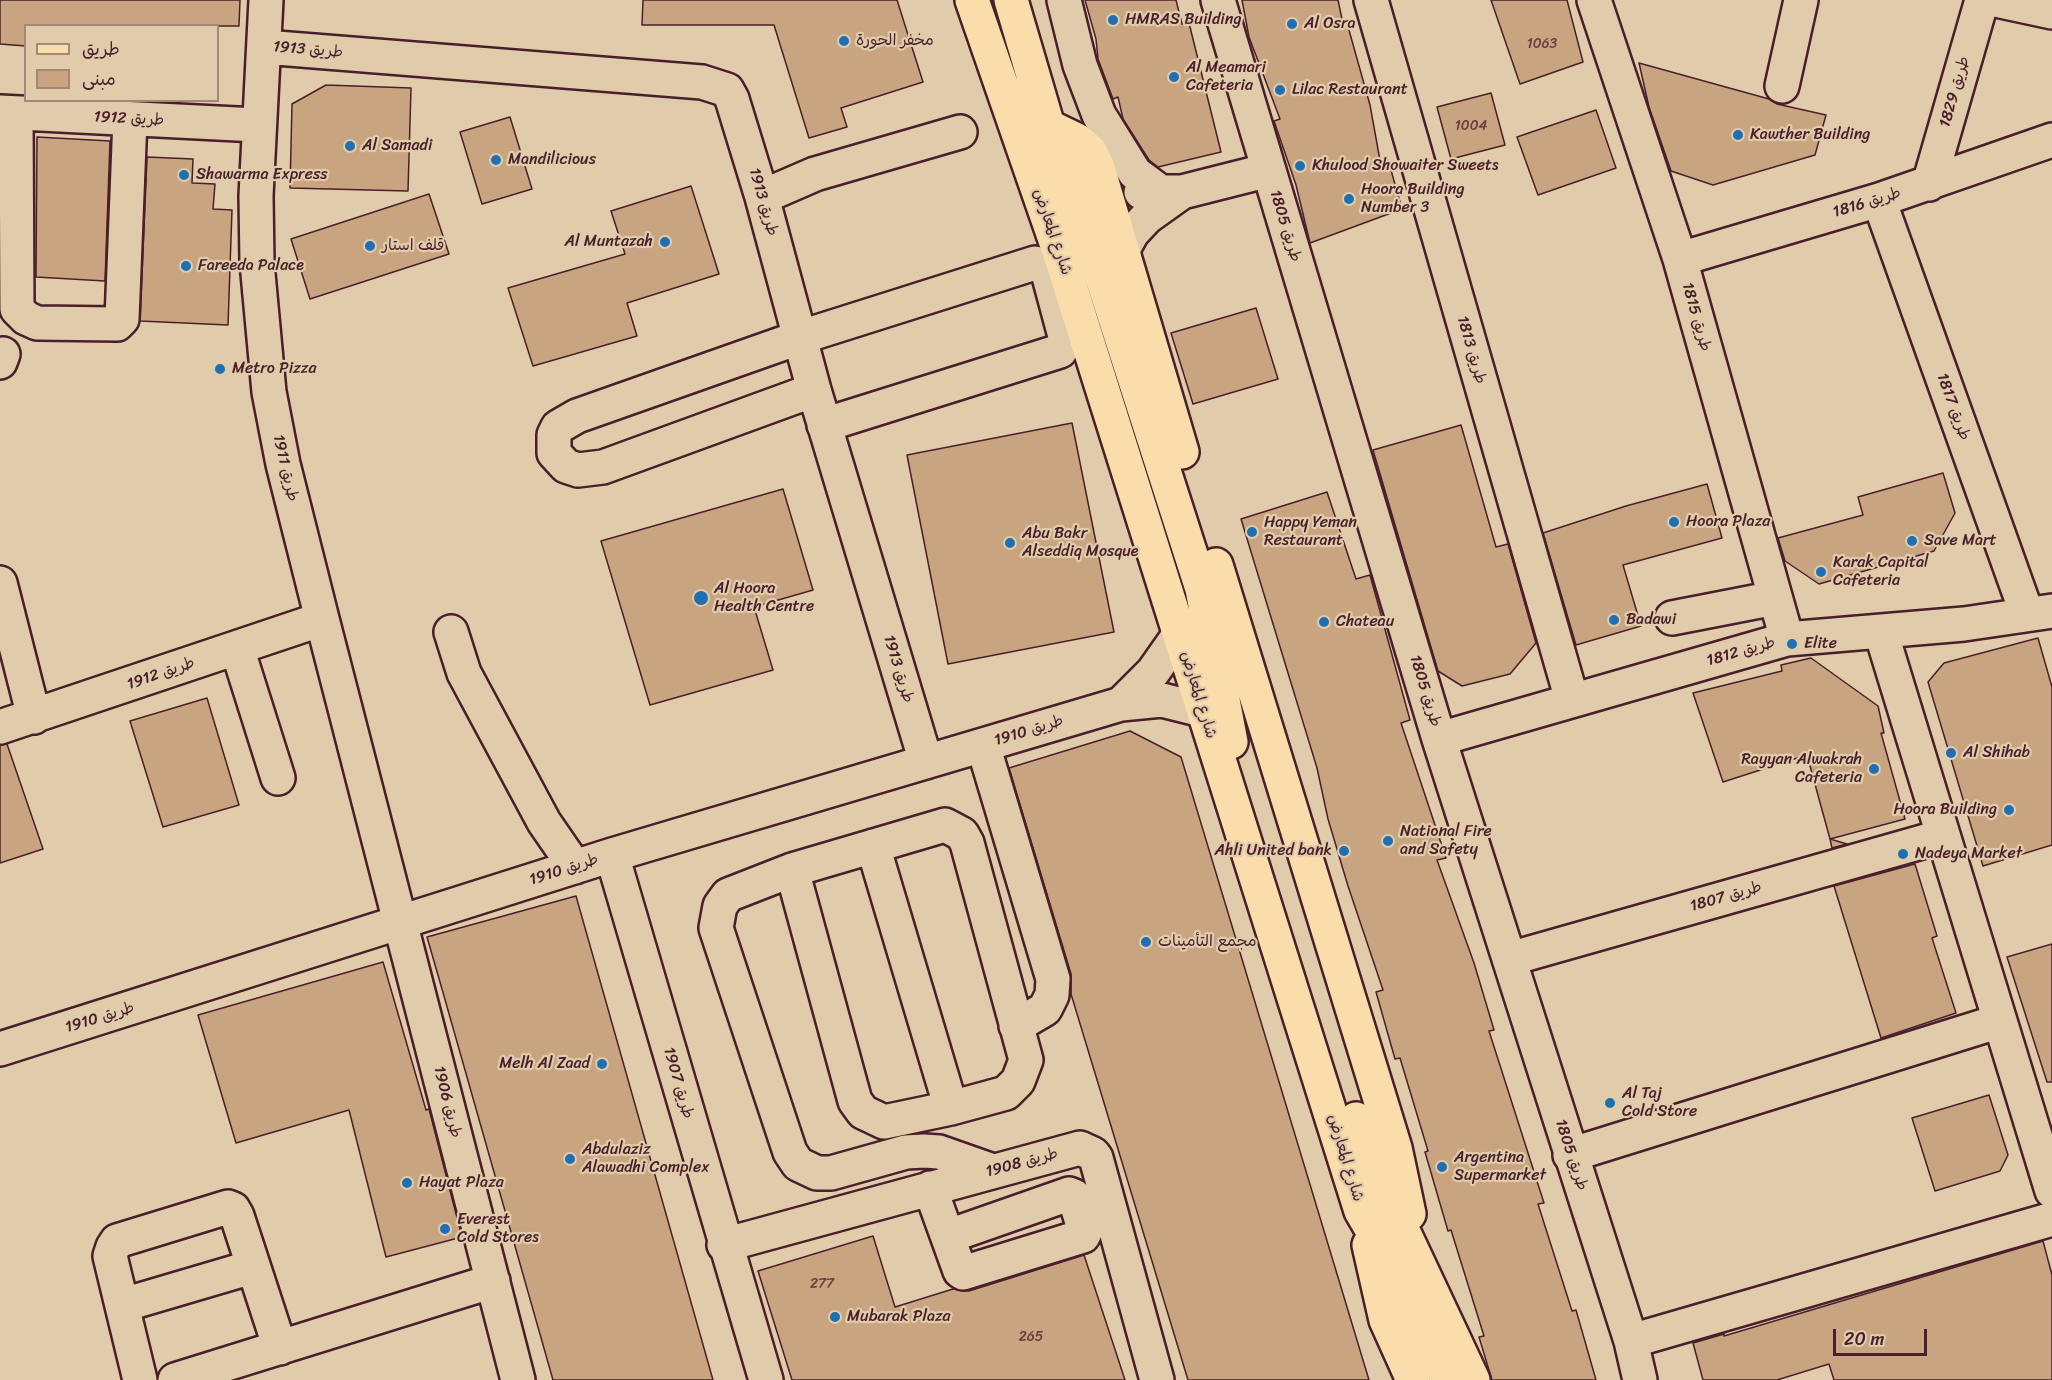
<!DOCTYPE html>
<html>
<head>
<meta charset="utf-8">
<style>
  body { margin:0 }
  #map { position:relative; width:2052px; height:1380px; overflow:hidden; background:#e0ccaa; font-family:Sriracha,"Playpen Sans Arabic",sans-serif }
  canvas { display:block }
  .legend { position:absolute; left:24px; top:24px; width:195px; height:78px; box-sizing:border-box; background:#e0ccaa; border:2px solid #a48777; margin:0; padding:8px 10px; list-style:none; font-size:18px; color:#4a1f2b }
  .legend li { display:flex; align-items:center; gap:12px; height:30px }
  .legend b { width:30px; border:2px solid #a48777 }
  .scale { position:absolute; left:1833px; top:1329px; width:94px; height:27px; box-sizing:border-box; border:3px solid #4a1f2b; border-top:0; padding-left:8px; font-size:18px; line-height:21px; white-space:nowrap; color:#4a1f2b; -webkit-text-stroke:4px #e0ccaa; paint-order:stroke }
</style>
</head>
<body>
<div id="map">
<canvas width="2052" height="1380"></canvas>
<ul class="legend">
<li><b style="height:8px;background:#faddab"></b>طريق</li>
<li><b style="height:16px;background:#c8a580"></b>مبنى</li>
</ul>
<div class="scale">20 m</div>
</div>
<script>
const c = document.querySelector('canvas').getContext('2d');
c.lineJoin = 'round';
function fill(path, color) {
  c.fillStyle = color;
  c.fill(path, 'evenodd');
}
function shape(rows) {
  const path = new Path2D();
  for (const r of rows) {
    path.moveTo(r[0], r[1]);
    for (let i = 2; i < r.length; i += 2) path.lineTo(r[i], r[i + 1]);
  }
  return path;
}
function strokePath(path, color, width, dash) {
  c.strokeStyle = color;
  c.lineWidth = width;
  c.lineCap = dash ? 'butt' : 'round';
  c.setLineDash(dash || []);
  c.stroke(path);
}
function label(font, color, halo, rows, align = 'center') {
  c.font = font + ' Sriracha,"Playpen Sans Arabic",sans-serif';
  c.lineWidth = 4.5;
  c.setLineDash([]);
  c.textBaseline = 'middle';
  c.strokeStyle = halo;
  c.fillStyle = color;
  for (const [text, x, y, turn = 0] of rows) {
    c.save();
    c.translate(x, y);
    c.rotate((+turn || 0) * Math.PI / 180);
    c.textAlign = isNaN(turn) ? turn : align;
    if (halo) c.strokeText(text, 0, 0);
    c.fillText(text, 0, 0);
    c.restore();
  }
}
const building = shape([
  [0,0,240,0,239,26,26,26,26,46,0,44,0,0],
  [643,0,897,0,923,82,841,108,847,127,809,138,774,25,642,25,643,0],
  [1085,0,1176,0,1182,24,1189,23,1221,152,1158,167,1149,160,1123,119,1118,97,1113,99,1098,59,1096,39,1085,0],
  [1242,0,1338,0,1343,24,1347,23,1370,105,1381,166,1389,163,1402,209,1310,243,1296,185,1274,121,1280,119,1249,37,1242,0],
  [1491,0,1567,0,1583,62,1520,84,1491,0],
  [1639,63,1769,99,1777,104,1826,115,1815,155,1713,185,1671,171,1649,107,1639,63],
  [326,85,411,88,408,191,290,188,292,104,326,85],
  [1491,93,1505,145,1451,159,1437,107,1491,93],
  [1596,110,1616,168,1538,195,1517,137,1596,110],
  [510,117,532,189,482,204,460,132,510,117],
  [37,137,110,141,105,281,36,277,37,137],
  [147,157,193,159,192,183,215,184,213,209,232,210,228,325,140,321,147,157],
  [691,186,719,274,627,303,637,336,533,366,508,288,625,254,611,211,691,186],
  [429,194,449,254,310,299,291,239,429,194],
  [1256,308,1278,379,1193,404,1171,333,1256,308],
  [1072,423,1114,632,948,664,907,455,1072,423],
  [1461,425,1496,547,1508,544,1536,643,1510,674,1462,686,1438,671,1373,450,1461,425],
  [1943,473,1955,513,1934,551,1819,584,1785,561,1778,538,1863,515,1858,497,1943,473],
  [1707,484,1722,538,1623,565,1641,626,1576,645,1543,533,1626,506,1707,484],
  [783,489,813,590,754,607,773,670,650,705,601,541,783,489],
  [1327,492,1356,579,1370,575,1410,720,1401,723,1446,858,1437,860,1474,963,1494,1030,1489,1031,1544,1203,1538,1204,1572,1311,1576,1310,1596,1380,1492,1380,1479,1337,1484,1336,1451,1230,1448,1231,1425,1152,1428,1151,1400,1058,1395,1059,1376,992,1383,990,1348,886,1328,819,1317,768,1241,519,1327,492],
  [2038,638,2052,687,2052,845,1983,866,1928,682,1944,663,2038,638],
  [1811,658,1878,706,1884,733,1881,733,1905,819,1830,839,1807,755,1723,782,1693,693,1782,671,1781,665,1811,658],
  [207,698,239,805,163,827,130,721,207,698],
  [1130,731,1181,757,1369,1380,1188,1380,1071,994,1071,974,1009,768,1130,731],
  [7,744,43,849,0,863,0,745,7,744],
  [1830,839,1847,844,1832,848,1830,839],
  [1915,864,1937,936,1932,938,1956,1013,1881,1038,1834,886,1915,864],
  [576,896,713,1380,553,1380,442,989,427,937,576,896],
  [2052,944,2052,1082,2047,1082,2007,957,2052,944],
  [383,962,426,1110,429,1109,462,1237,386,1257,349,1110,236,1143,198,1015,383,962],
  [1989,1095,2008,1155,2000,1171,1935,1191,1912,1118,1989,1095],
  [873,1236,895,1307,953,1289,969,1291,1084,1255,1125,1380,792,1380,758,1271,873,1236],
  [2043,1241,2052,1275,2052,1380,1834,1380,1829,1364,1777,1380,1703,1380,1693,1343,1724,1334,1724,1336,2043,1241]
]);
fill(building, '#c8a580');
strokePath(building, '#4a1f2b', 1.5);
const minor = shape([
  [266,0,256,196,257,263,269,392,283,464,322,619,518,1380],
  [1064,0,1080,65,1099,115,1135,173,1162,193],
  [1218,0,1439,739,1631,1341,1640,1380],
  [1371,0,1572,700],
  [1594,0,1680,259,1787,639],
  [1996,0,2052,12],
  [264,47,702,82,727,90,732,99,762,197,814,390,926,762],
  [1782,86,1801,0],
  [0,112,257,125],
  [16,113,17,309,26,318,37,323,117,324,122,319,130,119],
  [1929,184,1982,0],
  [1141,192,1182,192,1269,170],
  [762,197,815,174,960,132],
  [1879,200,2027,614],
  [1121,253,1132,233,1147,217,1182,192],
  [1680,259,1879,200,2052,140],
  [0,362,3,354],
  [814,390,603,467,578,470,566,466,554,453,554,435,558,427,577,416,801,337,1035,263,1047,269,1066,340,1060,351,824,425],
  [0,583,34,717],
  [1672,618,1775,598],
  [451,632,464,673,544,822,575,867],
  [1881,632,2052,1191],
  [237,648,278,778],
  [1121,704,1153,672,1179,635],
  [0,727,322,619],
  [1439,739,1787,639,1964,624,2052,611],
  [983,745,1053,979,1052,995,1045,1009,1016,1026],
  [873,846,951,1108],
  [612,855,766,1380],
  [792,870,855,1101,863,1112,884,1122,951,1108,1006,1093,1018,1081,1026,1060,967,843,962,834,945,825,792,870,728,895,720,906,716,928,790,1152,798,1164,817,1173,831,1173,906,1152,924,1151,939,1152,993,1171],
  [1509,959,1943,836],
  [0,1049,612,855,1121,704,1162,700,1202,710],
  [1570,1155,2000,1021],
  [930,1188,960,1271,963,1273,1083,1236,1085,1232,1074,1196,1069,1194,949,1236],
  [724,1245,1080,1148,1093,1154,1096,1158,1157,1380],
  [123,1305,252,1267],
  [1631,1341,2052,1219],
  [140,1380,110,1256,113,1247,117,1241,228,1207,233,1209,237,1216,280,1348],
  [175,1380,493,1281]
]);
const major = shape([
  [972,0,1060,254,1361,1211,1403,1283,1448,1380],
  [1011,0,1048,126,1090,240,1202,589,1231,742],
  [1048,126,1077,140,1090,151,1098,168,1182,452],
  [1216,565,1395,1148,1409,1214],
  [1356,1119,1368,1156,1473,1380],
  [1369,1245,1386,1320,1413,1380]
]);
strokePath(minor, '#4a1f2b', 38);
strokePath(major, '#4a1f2b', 38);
strokePath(minor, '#e0ccaa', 33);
strokePath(major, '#faddab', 33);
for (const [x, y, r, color] of [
  [1113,20,6,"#1f6fb2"],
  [1292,24,6,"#1f6fb2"],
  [844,41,6,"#1f6fb2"],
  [1174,77,6,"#1f6fb2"],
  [1280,90,6,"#1f6fb2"],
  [1738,135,6,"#1f6fb2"],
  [350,146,6,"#1f6fb2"],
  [496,160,6,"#1f6fb2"],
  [1300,166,6,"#1f6fb2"],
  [184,175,6,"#1f6fb2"],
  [1349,199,6,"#1f6fb2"],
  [665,242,6,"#1f6fb2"],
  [370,246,6,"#1f6fb2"],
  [186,266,6,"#1f6fb2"],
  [220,369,6,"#1f6fb2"],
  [1674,522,6,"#1f6fb2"],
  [1252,532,6,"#1f6fb2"],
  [1912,541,6,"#1f6fb2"],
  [1010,543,6,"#1f6fb2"],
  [1821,572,6,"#1f6fb2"],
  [701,598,8,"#1f6fb2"],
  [1614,620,6,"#1f6fb2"],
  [1324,622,6,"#1f6fb2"],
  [1792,644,6,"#1f6fb2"],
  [1951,753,6,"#1f6fb2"],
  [1874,769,6,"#1f6fb2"],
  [2009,810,6,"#1f6fb2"],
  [1388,841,6,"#1f6fb2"],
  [1344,851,6,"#1f6fb2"],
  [1903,854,6,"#1f6fb2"],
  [1146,942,6,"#1f6fb2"],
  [602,1064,6,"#1f6fb2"],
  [1610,1103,6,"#1f6fb2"],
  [570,1159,6,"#1f6fb2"],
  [1442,1167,6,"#1f6fb2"],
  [407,1183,6,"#1f6fb2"],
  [445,1229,6,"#1f6fb2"],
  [835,1317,6,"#1f6fb2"]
]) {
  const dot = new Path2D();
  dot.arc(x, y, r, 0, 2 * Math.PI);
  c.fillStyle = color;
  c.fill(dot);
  strokePath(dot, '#e0ccaa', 2);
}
label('14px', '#6a4040', null, [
  ["1063",1542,44],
  ["1004",1471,126],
  ["277",822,1284],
  ["265",1031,1337]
]);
label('16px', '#4a1f2b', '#e0ccaa', [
  ["HMRAS Building",1125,20],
  ["Al Osra",1304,24],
  ["مخفر الحورة",856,41],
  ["Al Meamari",1186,68],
  ["Cafeteria",1186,86],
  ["Lilac Restaurant",1292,90],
  ["Kawther Building",1750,135],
  ["Al Samadi",362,146],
  ["Mandilicious",508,160],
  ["Khulood Showaiter Sweets",1312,166],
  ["Shawarma Express",196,175],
  ["Hoora Building",1361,190],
  ["Number 3",1361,208],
  ["Al Muntazah",653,242,"right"],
  ["قلف استار",382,246],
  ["Fareeda Palace",198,266],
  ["Metro Pizza",232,369],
  ["Hoora Plaza",1686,522],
  ["Happy Yeman",1264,523],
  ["Restaurant",1264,541],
  ["Abu Bakr",1022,534],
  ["Alseddiq Mosque",1022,552],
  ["Save Mart",1924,541],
  ["Karak Capital",1833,563],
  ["Cafeteria",1833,581],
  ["Al Hoora",714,589],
  ["Health Centre",714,607],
  ["Badawi",1626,620],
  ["Chateau",1336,622],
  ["Elite",1804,644],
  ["Al Shihab",1963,753],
  ["Rayyan Alwakrah",1862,760,"right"],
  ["Cafeteria",1862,778,"right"],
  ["Hoora Building",1997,810,"right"],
  ["National Fire",1400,832],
  ["and Safety",1400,850],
  ["Ahli United bank",1332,851,"right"],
  ["Nadeya Market",1915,854],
  ["مجمع التأمينات",1158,942],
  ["Melh Al Zaad",590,1064,"right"],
  ["Al Taj",1622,1094],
  ["Cold Store",1622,1112],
  ["Abdulaziz",582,1150],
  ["Alawadhi Complex",582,1168],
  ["Argentina",1454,1158],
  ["Supermarket",1454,1176],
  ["Hayat Plaza",419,1183],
  ["Everest",457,1220],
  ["Cold Stores",457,1238],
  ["Mubarak Plaza",847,1317]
], 'left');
label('16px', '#4a1f2b', '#e0ccaa', [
  ["طريق 1913",308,50,5],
  ["طريق 1829",1955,92,-74],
  ["طريق 1912",129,119,3],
  ["طريق 1913",763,202,74],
  ["طريق 1816",1867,203,-17],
  ["طريق 1805",1285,226,73],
  ["شارع المعارض",1052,232,71],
  ["طريق 1815",1696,317,74],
  ["طريق 1813",1471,350,74],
  ["طريق 1817",1953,407,70],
  ["طريق 1911",285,468,77],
  ["طريق 1812",1741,652,-16],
  ["طريق 1913",898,669,73],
  ["طريق 1912",161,674,-19],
  ["طريق 1805",1425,691,73],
  ["شارع المعارض",1198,695,73],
  ["طريق 1910",1029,731,-17],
  ["طريق 1910",564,870,-18],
  ["طريق 1807",1726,897,-16],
  ["طريق 1910",100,1018,-17],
  ["طريق 1907",678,1083,74],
  ["طريق 1906",447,1102,76],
  ["طريق 1805",1571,1155,72],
  ["شارع المعارض",1345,1158,73],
  ["طريق 1908",1022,1163,-15]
]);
</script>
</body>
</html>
